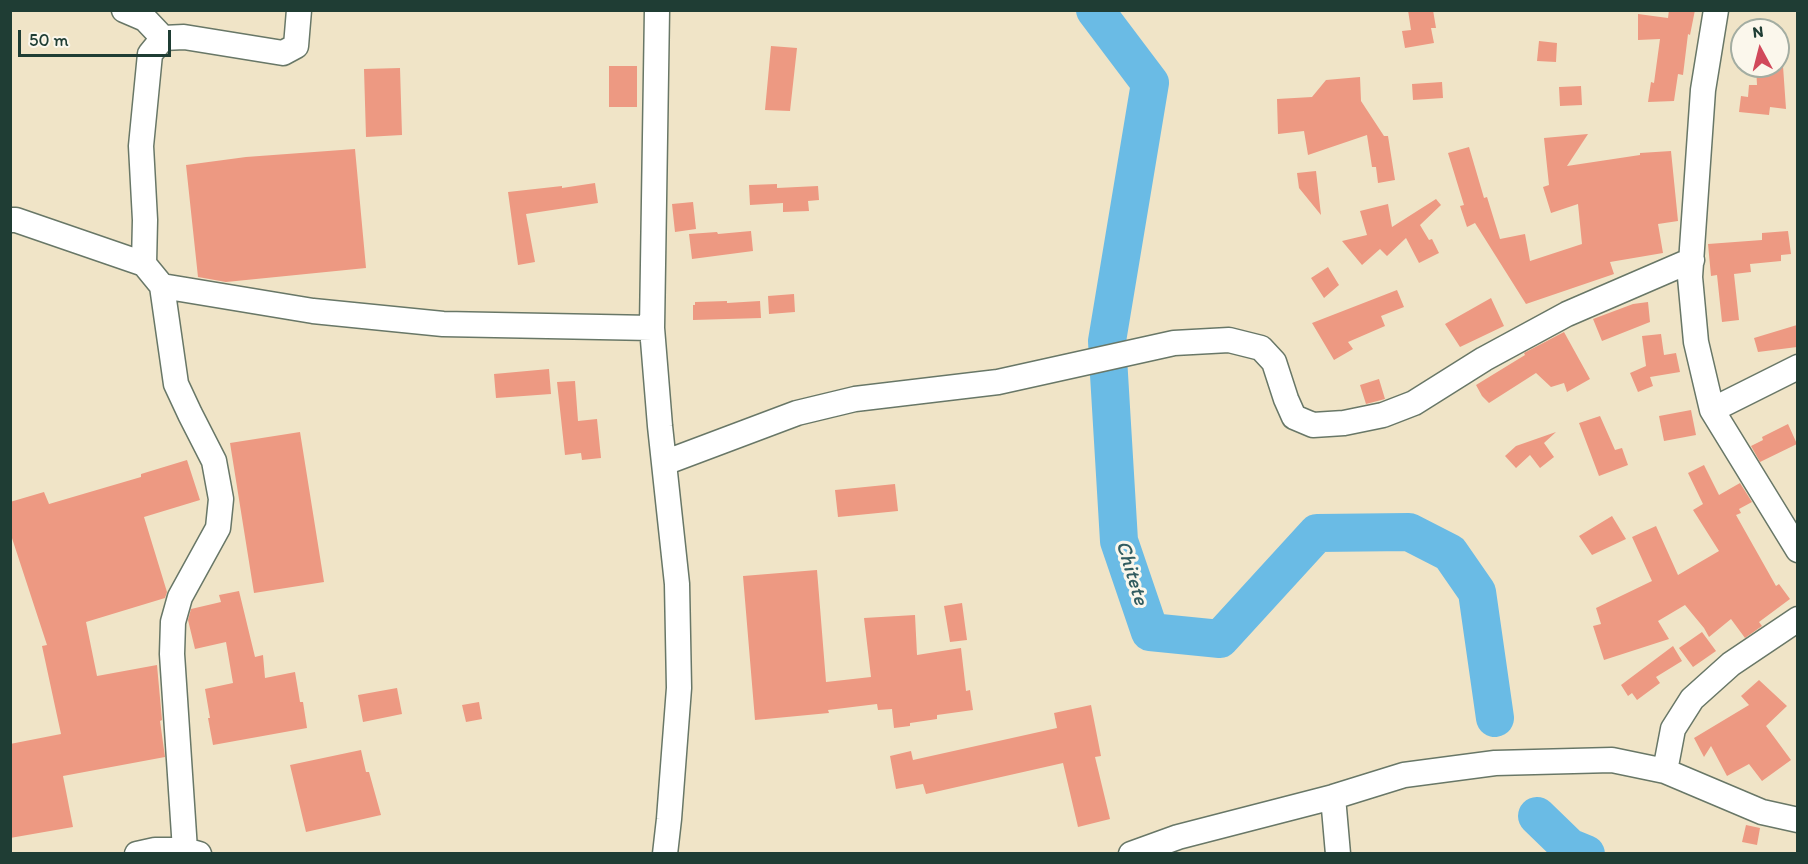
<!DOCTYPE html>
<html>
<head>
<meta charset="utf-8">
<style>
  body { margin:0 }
  #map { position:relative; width:1808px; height:864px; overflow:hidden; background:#f0e4c7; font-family:Itim,sans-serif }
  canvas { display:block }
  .frame { position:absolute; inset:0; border:12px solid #1f3d34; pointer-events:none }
  .north { position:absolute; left:1730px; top:18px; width:60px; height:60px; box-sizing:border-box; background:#fbf7ec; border:2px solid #a3ada2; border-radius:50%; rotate:353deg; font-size:16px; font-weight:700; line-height:24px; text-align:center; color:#1f3d34 }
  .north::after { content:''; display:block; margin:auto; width:21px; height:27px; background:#d1495b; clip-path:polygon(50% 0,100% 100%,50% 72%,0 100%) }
  .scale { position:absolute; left:18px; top:30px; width:153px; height:27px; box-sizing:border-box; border:3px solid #1f3d34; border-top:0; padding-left:8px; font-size:18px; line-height:21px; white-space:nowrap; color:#1f3d34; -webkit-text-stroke:4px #fbf7ec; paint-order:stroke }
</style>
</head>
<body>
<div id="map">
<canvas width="1808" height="864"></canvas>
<div class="frame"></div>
<div class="north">N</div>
<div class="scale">50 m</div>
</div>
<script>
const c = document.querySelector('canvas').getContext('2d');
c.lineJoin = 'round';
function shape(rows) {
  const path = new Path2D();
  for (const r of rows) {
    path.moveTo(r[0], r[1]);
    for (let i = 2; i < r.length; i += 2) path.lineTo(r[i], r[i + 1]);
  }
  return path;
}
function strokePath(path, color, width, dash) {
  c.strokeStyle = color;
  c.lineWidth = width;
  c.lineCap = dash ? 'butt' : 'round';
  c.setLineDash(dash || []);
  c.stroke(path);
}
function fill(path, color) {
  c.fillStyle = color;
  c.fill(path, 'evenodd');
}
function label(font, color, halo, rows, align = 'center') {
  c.font = font + ' Itim,sans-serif';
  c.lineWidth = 6;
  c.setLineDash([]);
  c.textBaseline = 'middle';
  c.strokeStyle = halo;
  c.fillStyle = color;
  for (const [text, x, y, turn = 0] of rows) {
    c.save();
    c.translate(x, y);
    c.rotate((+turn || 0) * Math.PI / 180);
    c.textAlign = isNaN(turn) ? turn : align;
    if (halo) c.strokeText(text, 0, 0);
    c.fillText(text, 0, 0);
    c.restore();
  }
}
strokePath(shape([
  [1095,10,1150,83,1107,341,1119,541,1150,632,1220,639,1317,533,1409,532,1450,553,1477,592,1495,718],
  [1537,816,1569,847,1586,854]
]), '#6abbe5', 38);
fill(shape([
  [1408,10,1433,10,1436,28,1431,28,1434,43,1405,48,1402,31,1411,30],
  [1669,10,1695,10,1690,35,1688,34,1683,75,1678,74,1674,101,1648,102,1651,82,1654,83,1660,39,1638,40,1638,14,1668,18],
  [1539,41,1557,43,1556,62,1537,61],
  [771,46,797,48,790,111,765,110],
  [609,66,637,66,637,107,609,107],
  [1756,66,1783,66,1786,109,1770,107,1769,115,1739,112,1741,96,1748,97,1749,85,1757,85],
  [400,68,402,135,366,137,364,69],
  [1360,77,1361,101,1384,136,1388,136,1395,180,1378,183,1376,167,1372,167,1367,135,1308,155,1304,131,1278,134,1277,99,1312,97,1326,80],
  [1442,82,1443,98,1413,100,1412,84],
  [1581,86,1582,105,1560,106,1559,87],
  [1588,134,1567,166,1640,155,1640,153,1671,151,1678,221,1658,224,1663,253,1610,262,1614,274,1526,304,1475,223,1467,227,1460,206,1464,205,1448,153,1469,147,1484,198,1487,197,1500,239,1525,234,1530,261,1582,244,1578,204,1551,213,1543,187,1549,185,1544,138],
  [355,149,366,268,226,282,198,277,186,165,246,157],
  [1316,171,1321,215,1299,188,1297,173],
  [595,183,598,203,526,214,535,262,518,265,508,192,562,186,562,188],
  [777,184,777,188,818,186,819,200,808,201,809,211,783,212,783,203,750,205,749,185],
  [1436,199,1441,205,1420,225,1429,240,1432,239,1439,253,1419,263,1406,238,1387,256,1380,249,1362,265,1342,241,1367,235,1360,211,1388,204,1392,227],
  [693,202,696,229,675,232,672,204],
  [751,231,753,251,692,259,689,234,717,232,718,234],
  [1788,231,1791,254,1781,255,1781,261,1750,264,1751,272,1734,274,1739,320,1722,322,1717,275,1711,276,1708,244,1762,240,1762,233],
  [1328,267,1339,285,1324,298,1311,278],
  [1397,290,1404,307,1381,316,1385,326,1348,342,1353,349,1334,360,1312,323],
  [794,294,795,312,769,314,768,296],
  [1491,298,1504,326,1460,347,1445,324],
  [727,301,727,303,760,301,761,318,693,320,693,305,695,305,695,302],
  [1648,302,1650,322,1602,341,1593,319,1633,304],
  [1797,325,1797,347,1758,352,1754,338],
  [1564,332,1590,379,1567,392,1564,383,1551,387,1536,373,1489,403,1482,396,1476,385,1525,355,1524,353],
  [1661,334,1664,355,1676,353,1680,372,1650,377,1653,386,1638,392,1630,373,1646,366,1642,336],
  [549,369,551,394,496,398,494,374],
  [1379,379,1385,399,1366,404,1360,385],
  [575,381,578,421,597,419,601,458,582,460,581,453,565,455,557,382],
  [1691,410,1696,435,1664,441,1659,416],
  [1600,416,1615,450,1622,448,1628,465,1599,476,1579,423],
  [1788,424,1797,444,1760,462,1751,446,1763,440,1762,437],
  [300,432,324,582,254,593,230,443],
  [1556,432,1544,443,1554,457,1540,468,1530,455,1516,468,1505,456,1516,446],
  [187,460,200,500,144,517,167,592,165,598,86,622,97,676,157,665,162,720,160,721,165,757,63,776,73,827,10,838,10,744,61,734,42,646,47,645,10,532,10,502,44,492,49,504,141,477,141,474],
  [1704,465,1719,495,1740,483,1752,502,1739,509,1741,513,1736,515,1776,586,1779,584,1790,599,1759,622,1762,626,1745,638,1731,619,1709,637,1704,628,1685,605,1658,621,1669,639,1604,660,1593,626,1601,624,1596,608,1652,581,1632,537,1656,526,1678,575,1719,551,1693,510,1703,504,1688,473],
  [895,484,898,511,838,517,835,490],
  [1612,516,1626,539,1592,555,1579,536],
  [817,570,826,682,871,677,864,618,915,615,917,655,961,648,966,691,970,690,973,710,937,715,937,719,910,723,910,726,894,728,892,709,878,710,877,704,828,710,829,713,755,720,743,576],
  [239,591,255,657,263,655,265,678,295,672,300,702,303,702,307,728,213,745,208,718,210,718,205,689,233,683,226,642,195,649,188,620,191,609,221,602,219,595],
  [962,603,967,640,950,642,944,606],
  [1702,632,1716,651,1693,667,1679,648],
  [1673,646,1682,661,1656,677,1660,683,1637,700,1632,693,1628,696,1621,685],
  [1759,680,1787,706,1766,726,1791,760,1762,781,1749,764,1727,776,1711,746,1704,757,1694,738,1749,705,1741,696],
  [397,688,402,714,363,722,358,695],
  [479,702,482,719,466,722,462,705],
  [1091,705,1101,756,1095,757,1110,819,1078,827,1063,763,926,794,923,784,896,789,890,756,911,751,913,760,1057,728,1054,713],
  [361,750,366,772,369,772,381,815,306,832,290,765],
  [1746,825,1760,828,1757,845,1742,842]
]), '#ed9982');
const minor = shape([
  [124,10,145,19,163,38],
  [657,10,652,328,660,426,677,584,679,688,669,819,665,854],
  [1716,10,1703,90,1690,277,1696,342,1712,410,1798,550],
  [10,220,16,220,144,264,162,286,313,311,443,324,652,328],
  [144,264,145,220,141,146,150,54,163,38,184,37,283,53,296,46,299,10],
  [162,286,176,384,190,414,214,461,221,499,218,528,180,597,173,622,172,654,185,850],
  [1712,410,1798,367],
  [664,463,797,413,855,399,998,382,1174,343,1229,340,1261,348,1274,362,1286,399,1294,417,1313,425,1344,423,1383,415,1414,403,1484,359,1567,314,1692,260],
  [1665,771,1673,729,1692,699,1731,664,1798,619],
  [1333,797,1338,854],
  [137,854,155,850,185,850,199,854],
  [1131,854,1178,837,1333,797,1404,775,1495,763,1612,760,1665,771,1762,812,1798,820]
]);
strokePath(minor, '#687767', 27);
strokePath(minor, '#fff', 24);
label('italic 21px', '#325c60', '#fbf7ec', [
  ["Chitete",1131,573,73]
]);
</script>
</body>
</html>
